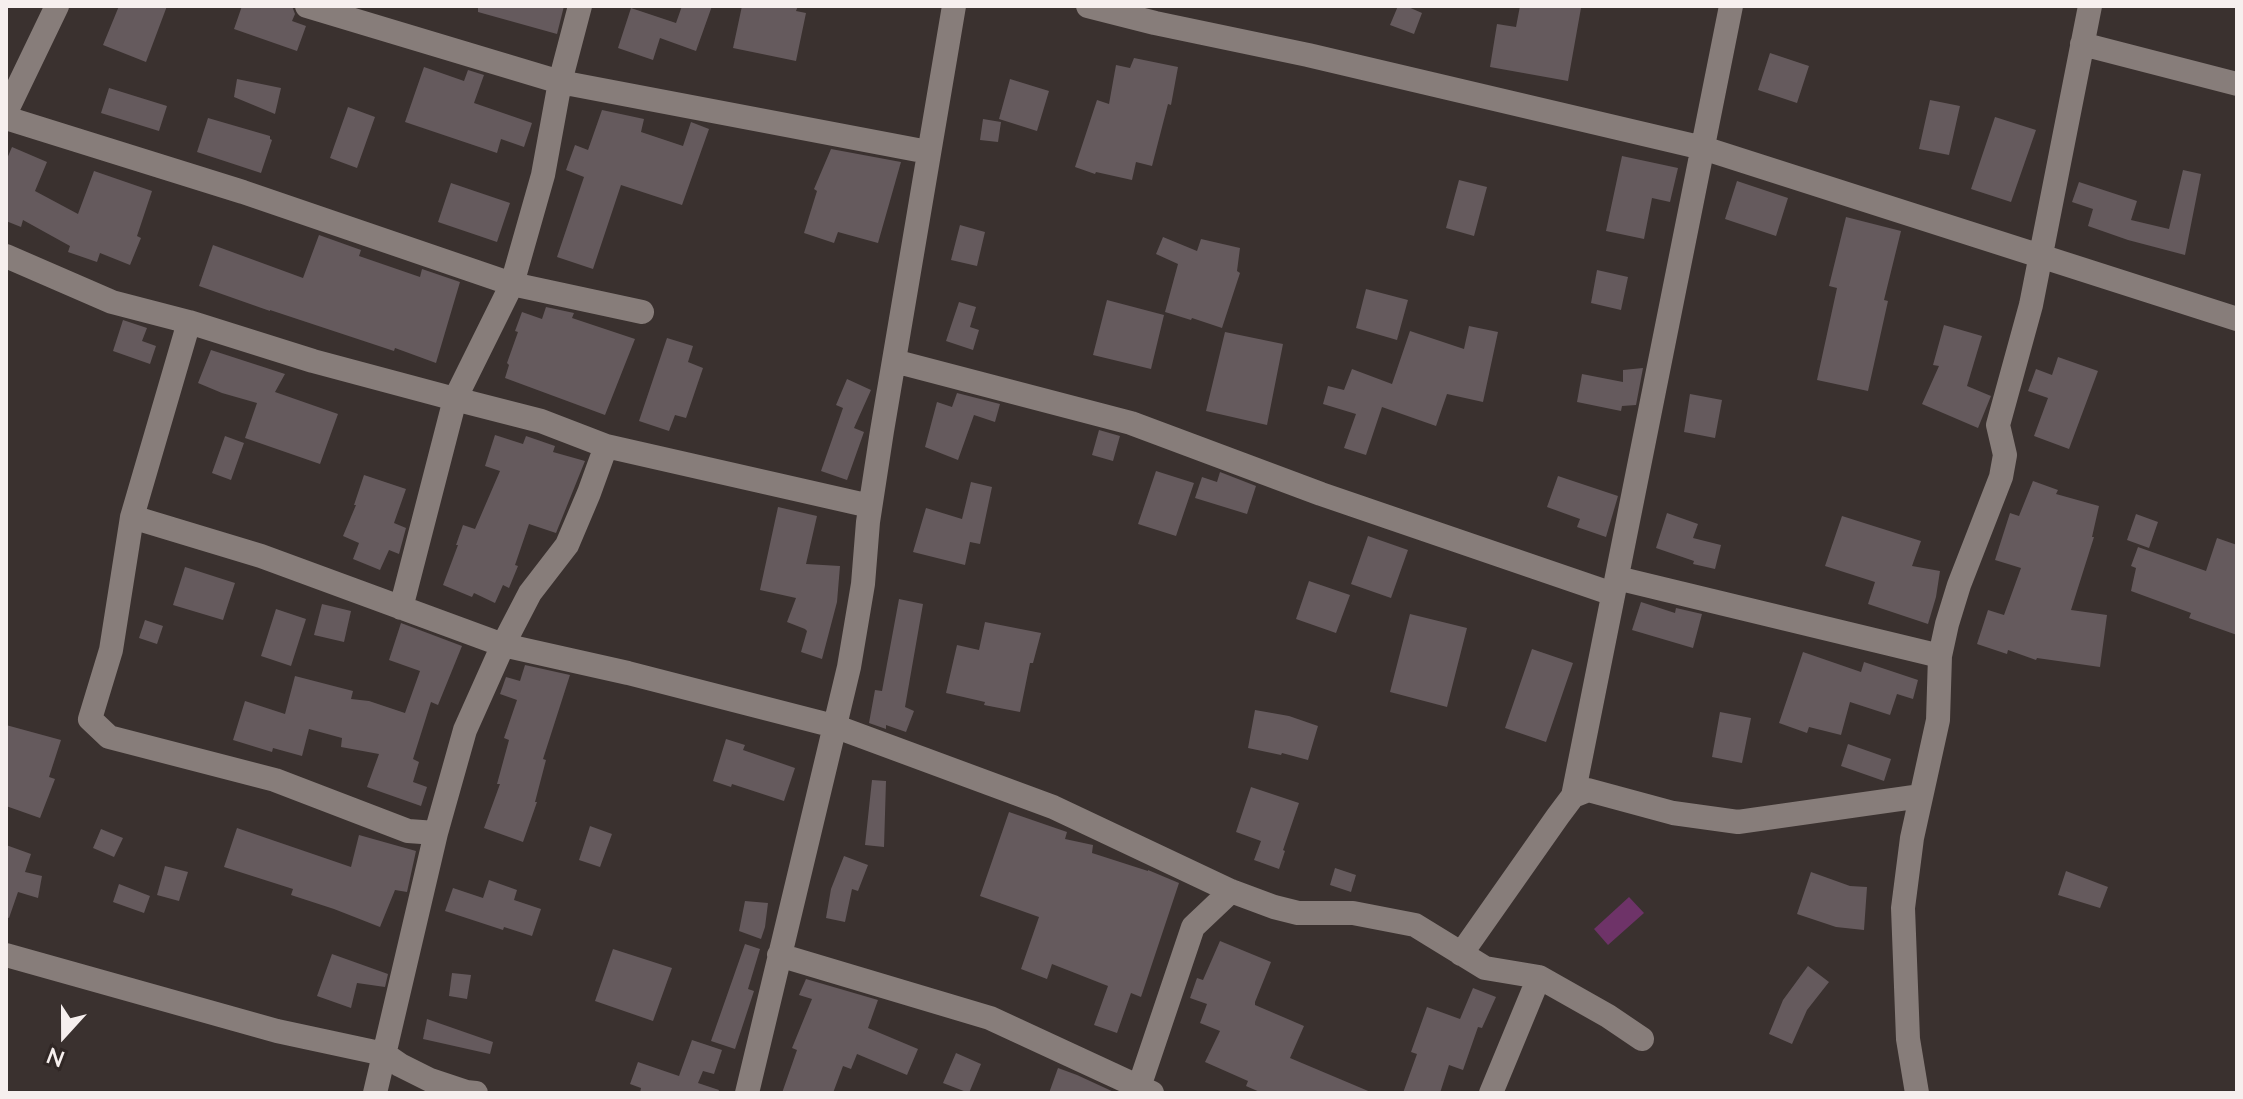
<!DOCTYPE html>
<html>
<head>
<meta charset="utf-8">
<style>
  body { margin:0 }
  #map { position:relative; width:2243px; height:1099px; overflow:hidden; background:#3a312f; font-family:Lato,sans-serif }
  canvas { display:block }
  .frame { position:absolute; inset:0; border:8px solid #f6efee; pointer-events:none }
  .north { position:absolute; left:24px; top:995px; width:80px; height:80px; -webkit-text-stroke:6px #302725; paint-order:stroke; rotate:201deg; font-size:22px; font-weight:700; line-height:32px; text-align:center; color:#f6efee }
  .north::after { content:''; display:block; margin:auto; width:28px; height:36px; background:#f6efee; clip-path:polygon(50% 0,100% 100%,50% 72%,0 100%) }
</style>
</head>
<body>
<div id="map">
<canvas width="2243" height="1099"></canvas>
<div class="frame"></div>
<div class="north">N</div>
</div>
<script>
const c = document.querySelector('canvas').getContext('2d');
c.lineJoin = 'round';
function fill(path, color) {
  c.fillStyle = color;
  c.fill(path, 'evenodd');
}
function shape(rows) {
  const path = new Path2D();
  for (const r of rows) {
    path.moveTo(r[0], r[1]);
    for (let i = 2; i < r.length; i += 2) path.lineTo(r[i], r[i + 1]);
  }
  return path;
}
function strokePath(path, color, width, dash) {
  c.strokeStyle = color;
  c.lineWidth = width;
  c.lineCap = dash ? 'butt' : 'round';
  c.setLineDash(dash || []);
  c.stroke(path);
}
fill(shape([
  [1629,897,1644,913,1608,945,1594,929]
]), '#6e3368');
fill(shape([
  [119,6,167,6,146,62,103,45],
  [242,6,292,6,295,14,292,21,306,26,297,51,234,29],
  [478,6,564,6,557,34,478,12],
  [682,6,712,6,696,51,660,38,653,60,618,48,631,8,676,23],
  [742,6,798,6,796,11,806,13,796,61,733,48],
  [1398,6,1406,6,1422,13,1414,34,1390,25],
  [1520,6,1581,8,1568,81,1490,67,1497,24,1516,27],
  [1770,53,1809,66,1797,103,1758,90],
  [1134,58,1178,67,1171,105,1168,104,1152,166,1136,162,1132,180,1096,172,1095,174,1075,167,1097,100,1109,104,1116,65,1130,68],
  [424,67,464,81,468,70,484,75,474,103,532,123,524,147,501,139,497,153,405,122],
  [237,79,281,88,275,114,234,97],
  [1010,79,1049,91,1037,131,999,119],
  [109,88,167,106,159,131,101,113],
  [1930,100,1960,106,1949,155,1919,149],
  [348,107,375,117,357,168,330,158],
  [602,110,644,119,641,132,683,146,691,122,709,129,682,205,621,185,593,269,557,257,584,177,566,170,575,145,588,150],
  [1995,117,2036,130,2011,202,1971,189],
  [208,118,270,136,270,139,272,140,261,173,197,152],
  [983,119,1001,122,998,142,980,140],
  [12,147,47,162,35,191,78,214,94,171,152,191,137,236,141,238,130,265,100,253,97,262,68,252,70,246,23,220,21,227,6,221,6,161],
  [831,149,901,162,878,243,838,232,834,243,804,233,817,191,814,189],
  [1622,156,1678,168,1670,202,1652,198,1644,239,1606,231],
  [2183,170,2201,174,2185,255,2128,240,2088,226,2093,209,2072,202,2079,182,2137,201,2131,220,2169,229],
  [1459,180,1487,187,1474,236,1446,228],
  [1737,181,1788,198,1776,236,1725,219],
  [451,183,510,203,497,242,438,222],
  [1846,217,1901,231,1884,300,1888,301,1868,391,1817,380,1837,288,1829,286],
  [960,225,985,232,977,266,951,260],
  [319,235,361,250,359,256,420,277,422,269,460,282,436,363,395,348,394,351,270,310,270,311,199,286,213,245,303,278],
  [1163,237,1197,251,1201,239,1240,248,1237,271,1240,273,1222,328,1192,318,1191,320,1165,312,1178,264,1156,254],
  [1597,270,1628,277,1621,310,1591,303],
  [1366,289,1408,300,1397,340,1356,328],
  [1107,300,1164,315,1151,369,1093,355],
  [959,302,976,307,970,327,979,330,973,350,946,341],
  [546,307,574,313,572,318,635,339,605,415,505,378,509,365,507,363,518,332,515,331,522,312,542,319],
  [123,320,147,328,142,341,156,346,150,364,113,351],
  [1944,325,1982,336,1967,386,1991,396,1978,428,1922,404,1939,366,1933,365],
  [1469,326,1498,332,1483,402,1447,394,1436,426,1382,407,1366,455,1344,448,1356,414,1323,404,1328,386,1344,390,1352,369,1392,384,1410,331,1464,349],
  [1225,332,1283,344,1267,425,1206,411],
  [667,338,693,346,688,362,703,368,686,418,675,415,669,431,639,421],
  [211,350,285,374,275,392,338,414,320,464,245,438,257,403,222,393,198,383],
  [2058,357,2098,371,2069,449,2034,436,2048,398,2028,391,2036,369,2052,375],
  [1643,368,1636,405,1622,406,1621,411,1577,402,1582,374,1623,382,1623,370],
  [847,379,871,390,854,428,864,432,847,480,821,471,843,408,836,405],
  [957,393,1000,404,995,422,974,415,958,460,925,447,937,402,952,407],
  [1690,394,1722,400,1715,438,1684,432],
  [1099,430,1120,436,1113,461,1092,455],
  [495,435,523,444,526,436,555,446,553,452,585,461,556,533,529,524,515,565,518,566,509,588,503,585,495,603,474,593,472,597,443,585,458,545,456,545,463,525,475,529,500,471,485,466],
  [225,436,244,443,231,480,212,473],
  [1156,471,1194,483,1176,536,1138,524],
  [1220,472,1256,486,1247,514,1195,498,1202,477,1217,482],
  [364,475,406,489,394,523,406,528,399,554,389,550,380,570,353,559,359,543,343,536,356,505,354,505],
  [1558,476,1618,496,1606,537,1577,527,1580,519,1547,507],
  [2033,481,2058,490,2056,494,2099,506,2092,537,2094,537,2071,610,2107,615,2100,667,2037,658,2036,660,2008,650,2007,654,1977,644,1988,610,2004,615,2021,568,1995,560,2010,513,2019,516],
  [971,482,992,487,980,544,970,542,965,565,913,552,926,508,962,519],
  [778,507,817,516,806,564,840,566,837,602,822,659,801,652,807,631,805,629,787,622,796,598,760,590],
  [1667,513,1698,524,1693,538,1721,545,1715,569,1693,564,1694,561,1656,548],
  [2136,514,2158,522,2149,548,2127,540],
  [1842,516,1921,541,1912,566,1940,571,1936,597,1928,624,1868,604,1875,582,1825,566],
  [1368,536,1408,550,1391,598,1351,584],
  [2217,538,2237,545,2237,635,2189,618,2191,613,2131,591,2136,568,2131,566,2138,547,2206,571],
  [185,567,235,583,223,620,173,605],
  [1309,581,1350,595,1336,633,1296,619],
  [899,599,923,604,905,707,914,711,906,732,886,725,886,729,869,723,875,690,882,691],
  [1641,602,1675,613,1676,608,1702,614,1693,648,1632,630],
  [322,604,351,611,344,642,314,635],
  [276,609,306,619,291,666,261,656],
  [1410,614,1467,628,1447,707,1390,692],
  [145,620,163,626,157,644,139,638],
  [985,622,1041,633,1033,663,1030,663,1020,712,984,705,985,702,946,693,957,645,979,650],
  [401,623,462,646,438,705,431,702,413,759,419,762,413,782,427,787,421,806,367,787,379,754,341,747,342,738,309,729,302,756,273,748,272,752,233,740,245,701,285,714,295,676,353,691,351,699,369,701,405,713,420,671,389,660],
  [1532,649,1573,663,1546,742,1505,728],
  [1803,652,1861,672,1864,662,1918,680,1913,699,1897,694,1890,715,1850,702,1841,735,1809,727,1807,733,1779,723],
  [525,665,570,675,543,759,546,760,535,802,537,802,523,842,484,828,500,784,497,784,509,740,504,738,517,700,500,694,506,677,520,681],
  [1255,710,1289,716,1318,726,1308,760,1282,753,1281,755,1248,748],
  [1720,712,1751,718,1742,763,1712,757],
  [6,725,61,740,49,777,55,779,40,818,6,806],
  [726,739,745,745,743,750,795,768,784,801,732,784,731,787,713,781],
  [1848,744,1891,759,1884,781,1841,766],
  [872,780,886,781,884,847,865,845],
  [1251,787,1299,803,1283,850,1285,851,1279,869,1254,860,1261,841,1236,832],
  [1009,812,1067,832,1065,839,1093,845,1092,853,1148,871,1148,870,1179,883,1141,997,1131,993,1117,1033,1094,1025,1108,986,1052,964,1047,979,1021,969,1039,917,980,896],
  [590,826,612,834,600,867,579,860],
  [237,828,351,867,359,835,416,851,407,892,395,890,380,927,334,909,291,895,293,889,224,867],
  [101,829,123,838,114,857,93,848],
  [6,845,31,854,25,872,42,876,38,898,18,892,9,918,6,917],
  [844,856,868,865,858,891,852,889,845,922,826,918,831,889],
  [165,866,188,872,179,901,157,895],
  [1335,868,1356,875,1351,892,1330,885],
  [2066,871,2108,887,2100,908,2058,895],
  [1811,872,1850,886,1867,887,1864,930,1836,927,1797,914],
  [489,880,517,890,514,900,541,909,532,936,504,927,503,930,445,911,453,888,483,898],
  [119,884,150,896,144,913,113,902],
  [745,901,768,903,765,927,761,939,739,931],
  [1220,941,1271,962,1255,1002,1255,1005,1304,1026,1290,1058,1373,1093,1262,1093,1246,1086,1248,1081,1205,1062,1220,1031,1200,1023,1207,1004,1190,998,1197,978,1203,980],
  [745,944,760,949,748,989,754,991,735,1049,711,1041],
  [613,949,672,968,653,1021,595,1001],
  [332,954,388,974,385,987,357,983,351,1008,317,996],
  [1808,966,1829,982,1807,1010,1792,1044,1769,1034,1783,1000],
  [452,973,471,975,467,999,449,996],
  [806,979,878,1000,868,1028,918,1049,907,1075,857,1054,851,1069,843,1066,833,1093,782,1093,797,1050,792,1048,812,999,799,995],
  [1473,988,1496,997,1482,1028,1478,1027,1463,1070,1449,1065,1440,1093,1403,1093,1417,1054,1411,1052,1427,1007,1460,1019],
  [427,1019,493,1042,490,1054,423,1039],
  [692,1040,722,1050,714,1074,703,1071,698,1083,719,1090,718,1093,640,1093,641,1088,630,1084,638,1062,679,1076],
  [956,1053,981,1064,969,1093,943,1083],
  [1058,1068,1077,1075,1116,1093,1049,1093]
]), '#655a5d');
strokePath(shape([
  [307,6,560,82,928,152],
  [1088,6,1155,23,1308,55,1703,148,2237,319],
  [2082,44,2237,84],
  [6,112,57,6],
  [6,118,243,192,512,284,642,312],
  [6,256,112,302,189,322],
  [894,361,1131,423,1321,494,1613,594],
  [132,517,261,556,503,645,628,673,834,726,1053,807,1231,891,1274,907,1298,913,1353,913,1415,925,1485,968,1539,977,1608,1016,1642,1039],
  [1617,578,1940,656],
  [401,608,455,399,541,421,606,446,870,506],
  [1573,796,1731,6],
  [436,833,408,831,275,780,109,737,90,719,111,650,132,517,189,322,313,361,455,399,512,284,543,175,560,82,580,6],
  [1461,954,1558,816,1573,796,1588,790,1673,813,1738,822,1921,796],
  [6,955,277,1031,384,1054,400,1065,430,1080,466,1092,476,1093],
  [779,955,990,1018,1152,1093],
  [375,1093,436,833,465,730,503,645,530,593,567,545,589,493,606,446],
  [747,1093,849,667,863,584,868,522,882,431,954,6],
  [1137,1093,1193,927,1231,891],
  [1491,1093,1539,977],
  [1917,1093,1908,1039,1903,908,1912,838,1938,720,1940,656,1947,624,1959,585,2001,477,2005,455,1998,425,2031,305,2090,6]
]), '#877d7a', 24);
</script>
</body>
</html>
